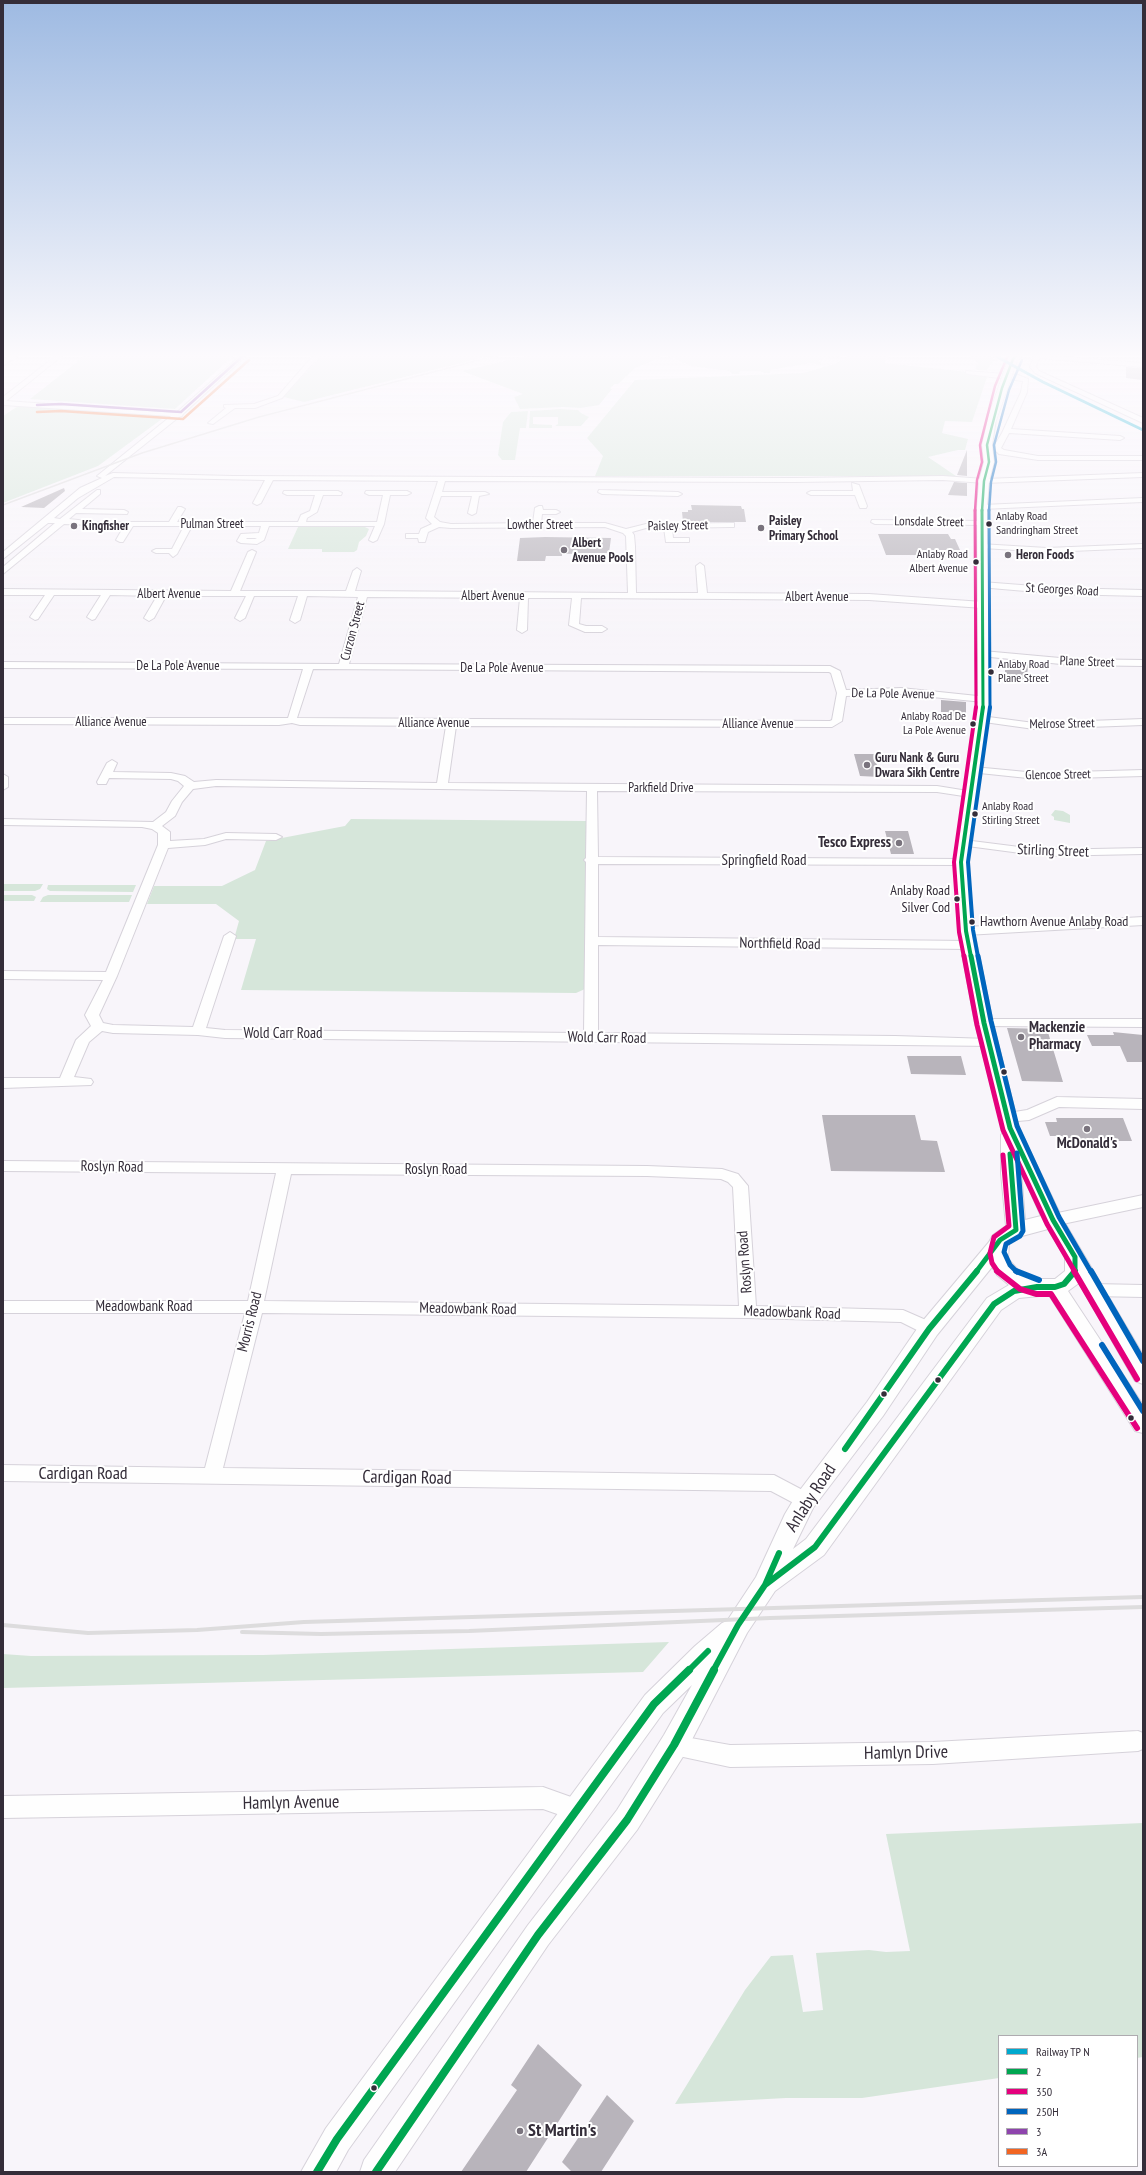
<!DOCTYPE html>
<html>
<head>
<meta charset="utf-8">
<style>
  body { margin:0 }
  #map { position:relative; width:1146px; height:2175px; overflow:hidden; background:#f8f5fa; font-family:"PT Sans Narrow",sans-serif }
  canvas { display:block }
  .frame { position:absolute; inset:0; border:4px solid #342d39; pointer-events:none }
  .legend { position:absolute; left:998px; top:2035px; width:140px; height:132px; box-sizing:border-box; background:#fff; border:1px solid #aeabb0; margin:0; padding:5px 7px; list-style:none; font-size:12px; color:#342d39 }
  .legend li { display:flex; align-items:center; gap:8px; height:20px }
  .legend b { width:20px; border:1px solid #aeabb0 }
</style>
</head>
<body>
<div id="map">
<canvas width="1146" height="2175"></canvas>
<div class="frame"></div>
<ul class="legend">
<li><b style="height:5px;background:#00a9ce"></b>Railway TP N</li>
<li><b style="height:5px;background:#00a651"></b>2</li>
<li><b style="height:5px;background:#e5007d"></b>350</li>
<li><b style="height:5px;background:#0065bd"></b>250H</li>
<li><b style="height:5px;background:#8e44ad"></b>3</li>
<li><b style="height:5px;background:#f26522"></b>3A</li>
</ul>
</div>
<script>
const c = document.querySelector('canvas').getContext('2d');
c.lineJoin = 'round';
function fill(path, color) {
  c.fillStyle = color;
  c.fill(path, 'evenodd');
}
function shape(rows) {
  const path = new Path2D();
  for (const r of rows) {
    path.moveTo(r[0], r[1]);
    for (let i = 2; i < r.length; i += 2) path.lineTo(r[i], r[i + 1]);
  }
  return path;
}
function strokePath(path, color, width, dash) {
  c.strokeStyle = color;
  c.lineWidth = width;
  c.lineCap = dash ? 'butt' : 'round';
  c.setLineDash(dash || []);
  c.stroke(path);
}
function label(font, color, halo, rows, align = 'center') {
  c.font = font + ' "PT Sans Narrow",sans-serif';
  c.lineWidth = 4;
  c.setLineDash([]);
  c.textBaseline = 'middle';
  c.strokeStyle = halo;
  c.fillStyle = color;
  for (const [text, x, y, turn = 0] of rows) {
    c.save();
    c.translate(x, y);
    c.rotate((+turn || 0) * Math.PI / 180);
    c.textAlign = isNaN(turn) ? turn : align;
    if (halo) c.strokeText(text, 0, 0);
    c.fillText(text, 0, 0);
    c.restore();
  }
}
fill(shape([
  [86,355,234,355,175,409,30,399],
  [322,355,493,355,304,402,284,397],
  [532,355,655,355,660,357,655,360,635,368,618,384,615,384,610,388,612,389,599,405,581,408,563,407,520,409,514,397,523,394,462,371],
  [666,355,831,355,840,357,827,357,817,361,823,364,820,365,810,363,770,370,770,373,764,373,760,371,740,371,739,374,732,374,730,371,691,366],
  [851,355,888,355,884,363,988,374,972,422,945,421,942,433,968,439,965,450,958,450,928,457,956,476,595,476,603,456,587,438,635,380,803,373,835,364],
  [970,355,987,355,997,360,993,361,987,370,979,370,975,369,978,363],
  [18,406,166,416,98,466,3,503,3,416],
  [560,409,578,410,581,413,589,417,581,426,555,426,558,424,558,417,533,417,533,424,552,425,552,428,529,428,530,411],
  [528,411,526,428,520,428,515,460,502,460,498,455,503,422,511,412],
  [298,527,365,527,369,529,366,536,359,542,357,550,354,552,322,552,322,549,288,549],
  [1055,810,1063,811,1070,815,1070,823,1054,820,1054,817,1051,815],
  [351,819,586,821,585,989,576,993,241,990,256,939,234,939,239,921,216,904,147,904,154,886,222,886,255,870,266,841,345,826],
  [3,884,43,884,40,889,35,891,3,891],
  [48,885,136,885,133,892,50,891,47,889],
  [3,895,32,895,36,897,34,901,3,901],
  [48,895,132,895,129,902,40,902,43,897],
  [669,1642,643,1672,3,1688,3,1654,31,1656,263,1655],
  [1143,1823,1143,2057,1137,2058,1137,2036,999,2036,999,2078,862,2098,786,2098,675,2104,745,1990,771,1956,793,1955,803,2012,823,2010,816,1953,869,1950,886,1952,910,1951,886,1834]
]), '#d6e6da');
fill(shape([
  [1126,367,1142,368,1142,380,1126,378],
  [967,450,967,476,957,475],
  [954,482,967,483,967,496,948,495],
  [64,488,65,491,44,508,21,507],
  [691,505,741,506,742,509,744,509,746,522,683,522,682,512,688,512,688,510,692,510],
  [878,534,948,534,951,539,955,539,960,550,936,550,938,555,886,555],
  [520,538,545,537,611,538,609,553,562,554,562,556,546,556,545,561,517,561],
  [1010,660,1029,662,1026,680,1005,677,1005,665],
  [941,700,966,702,966,717,948,716,948,712,941,712],
  [854,754,874,754,880,777,860,776],
  [885,831,908,831,914,854,891,854],
  [1007,1028,1047,1029,1063,1082,1022,1081],
  [1113,1032,1143,1035,1143,1062,1127,1062,1120,1046,1092,1046,1087,1035,1114,1035],
  [907,1056,961,1056,966,1075,911,1074],
  [822,1115,915,1115,921,1140,937,1141,945,1172,831,1171],
  [1056,1118,1123,1118,1132,1141,1064,1141,1062,1136,1050,1136,1045,1122,1057,1122],
  [538,2044,582,2085,526,2172,461,2172,517,2090,511,2085],
  [607,2095,634,2121,601,2172,572,2172,562,2162]
]), '#b8b4bb');
const minor = shape([
  [12,355,18,355,3,366,3,361,12,355],
  [57,355,63,355,6,401,176,413,241,355,247,355,183,414,182,416,179,417,105,476,113,473,233,476,795,478,943,476,984,479,1143,473,1143,477,984,483,943,480,795,482,445,481,442,492,485,492,489,494,479,496,476,513,472,515,468,513,472,496,441,496,434,517,440,522,451,524,533,523,535,508,539,506,542,506,543,510,556,510,560,512,556,514,542,514,541,523,605,523,626,529,646,524,734,523,734,527,731,527,672,528,673,538,689,538,689,542,666,542,664,528,646,528,632,532,634,535,635,546,636,593,698,593,696,566,700,563,704,566,707,593,869,594,983,602,987,605,983,608,869,600,581,598,579,624,586,626,602,626,607,629,602,632,585,632,569,625,572,598,528,598,527,630,522,633,517,630,520,598,367,597,349,664,830,666,840,671,846,690,901,688,987,697,989,699,984,702,901,694,846,696,842,721,832,727,456,726,448,783,937,786,974,792,975,794,970,797,937,792,597,791,598,857,961,859,967,862,961,865,598,864,598,937,969,941,975,945,969,949,598,945,598,1033,895,1036,990,1039,995,1040,997,1043,995,1046,225,1038,198,1035,113,1033,102,1031,89,1042,74,1077,91,1079,93,1082,91,1085,3,1088,3,1078,60,1078,76,1040,91,1026,85,1015,103,980,3,979,3,971,106,972,158,845,158,833,152,829,142,827,3,825,3,819,153,822,166,812,172,801,184,786,178,781,171,779,109,778,106,784,98,784,97,782,107,763,112,760,117,763,113,772,171,773,185,776,194,782,216,780,437,783,446,726,300,725,292,723,279,725,3,724,3,718,288,718,303,669,3,668,3,662,339,664,358,597,307,596,300,620,295,623,290,620,298,596,254,596,245,618,240,621,235,618,246,596,166,596,154,618,149,621,144,618,157,596,110,595,95,619,92,620,87,617,101,595,54,595,38,619,35,620,30,617,45,595,3,595,3,589,231,591,248,552,252,550,256,552,240,591,346,591,353,571,357,568,361,571,355,591,628,593,626,536,623,533,605,527,451,528,439,527,428,532,425,542,419,542,418,538,406,538,406,534,419,534,421,529,432,524,426,518,438,481,273,480,261,503,257,505,253,503,265,480,114,477,78,498,54,518,60,519,97,490,100,490,100,494,82,509,124,510,128,512,127,514,76,513,69,519,96,522,169,522,178,507,181,507,185,509,177,522,298,522,301,515,310,511,315,495,287,495,283,493,284,491,338,491,342,493,341,495,323,495,317,512,307,518,306,522,377,522,383,495,369,495,365,493,366,491,407,491,411,493,407,495,390,495,384,524,377,540,373,542,369,540,375,526,269,526,264,540,257,544,241,543,237,541,241,534,259,533,261,526,192,526,177,554,173,557,169,553,156,553,152,551,156,549,172,549,184,526,133,526,123,542,120,542,116,540,124,526,64,524,3,574,3,567,55,523,48,523,3,559,3,552,80,488,102,478,97,476,171,416,3,405,3,397,57,355],
  [257,538,255,539,246,539,247,538,257,538],
  [313,669,829,672,831,673,837,693,832,720,830,721,297,718,313,669],
  [216,786,587,791,586,858,584,860,586,862,584,1033,225,1030,206,1028,236,936,230,932,224,936,193,1027,113,1025,103,1023,99,1015,117,976,168,848,205,845,226,839,276,840,282,837,276,834,226,833,204,839,170,841,170,832,162,826,175,816,182,802,193,789,216,786],
  [314,355,320,355,282,398,255,408,235,408,213,424,208,423,226,408,224,407,224,405,254,404,278,396,314,355],
  [1034,355,1143,363,1143,367,1039,358,1036,367,1039,371,1143,418,1143,423,1035,373,1030,367,1034,355],
  [966,371,1018,375,1028,379,1027,392,1011,429,1120,436,1124,438,1120,440,1009,433,1001,448,1004,450,1038,456,1143,456,1143,460,1038,460,999,454,993,448,1002,433,1021,392,1023,381,968,374,966,373,966,371],
  [852,483,859,485,867,506,866,508,860,508,855,495,811,495,807,493,811,491,853,491,852,483],
  [599,490,678,492,682,494,678,496,602,494,598,492,599,490],
  [1143,498,1143,502,982,509,978,507,982,505,1143,498],
  [872,520,983,521,987,523,983,525,875,524,871,522,872,520],
  [980,544,1047,548,1143,544,1143,548,1047,552,983,548,980,548,980,544],
  [982,582,1060,588,1143,590,1143,596,1060,594,979,587,978,585,982,582],
  [983,651,1071,659,1143,660,1143,666,1071,665,980,656,980,652,983,651],
  [981,716,1034,723,1143,719,1143,725,1034,729,977,721,976,719,981,716],
  [974,767,1037,773,1143,770,1143,776,1037,779,970,772,969,770,974,767],
  [3,774,8,777,8,787,3,790,3,774],
  [964,840,1043,850,1143,848,1143,854,1043,856,960,845,958,843,960,841,964,840],
  [1143,917,1143,925,966,935,960,931,966,927,1143,917],
  [984,1019,1143,1019,1143,1027,979,1026,977,1023,979,1020,984,1019],
  [1057,1097,1143,1099,1143,1109,1059,1107,1029,1120,1007,1122,1002,1120,1000,1117,1002,1114,1027,1110,1057,1097],
  [3,1161,647,1166,722,1169,738,1174,748,1186,756,1306,903,1310,935,1324,937,1329,935,1334,929,1336,901,1322,748,1318,262,1313,223,1468,774,1475,812,1495,814,1501,812,1507,805,1509,771,1491,3,1481,3,1465,205,1468,245,1313,3,1313,3,1301,248,1301,276,1173,3,1171,3,1161],
  [291,1174,647,1176,721,1179,728,1182,733,1187,739,1306,264,1301,291,1174],
  [1143,1195,1143,1207,1053,1226,1048,1224,1045,1220,1048,1216,1053,1214,1143,1195],
  [1093,1284,1143,1285,1143,1297,1093,1296,1087,1294,1085,1290,1087,1286,1093,1284],
  [1138,1731,1143,1733,1143,1749,1138,1751,933,1764,730,1767,674,1755,667,1752,664,1745,667,1738,674,1735,730,1745,933,1742,1138,1731],
  [543,1787,585,1802,588,1810,585,1818,577,1821,543,1809,3,1818,3,1796,543,1787]
]);
const major = shape([
  [992,416,996,419,992,445,994,462,989,481,987,507,990,699,968,862,974,931,993,1023,1019,1128,1062,1218,1143,1355,1143,1384,1135,1381,1079,1283,1068,1291,1143,1405,1143,1433,1135,1431,1049,1295,1019,1298,1001,1310,824,1555,775,1591,747,1633,684,1755,637,1830,548,1945,395,2172,360,2172,364,2160,528,1925,617,1810,664,1735,692,1685,663,1713,348,2150,336,2172,301,2172,326,2128,645,1695,695,1646,722,1623,727,1621,756,1577,785,1514,797,1494,867,1402,921,1323,989,1242,993,1235,1006,1226,1001,1173,1001,1135,1003,1132,975,1023,958,931,954,862,978,699,977,507,979,481,984,462,982,445,988,419,992,416],
  [1021,1171,1041,1216,1025,1220,1021,1171],
  [1048,1229,1065,1257,1065,1271,1055,1279,1038,1279,1020,1272,1008,1259,1009,1243,1022,1236,1048,1229],
  [992,1267,997,1275,1009,1285,987,1298,806,1539,793,1549,813,1508,883,1416,937,1335,992,1267]
]);
strokePath(minor, '#d6d2da', 2);
strokePath(major, '#d6d2da', 2);
fill(minor, '#fefefe');
fill(major, '#fefefe');
strokePath(shape([
  [3,505,142,453,259,417,499,355]
]), '#dddcdd', 1.5);
strokePath(shape([
  [3,1625,88,1633,197,1630,304,1622,1143,1597],
  [242,1632,321,1634,469,1631,770,1618,1143,1607]
]), '#dddcdd', 4);
const majorBridge = shape([
  [992,419,1013,359,1017,355]
]);
strokePath(majorBridge, '#d6d2da', 10, []);
strokePath(majorBridge, '#fefefe', 9);
strokePath(shape([
  [982,511,984,481,989,462,987,445,1002,388,1013,359,1017,355]
]), '#00a651', 2.5);
strokePath(shape([
  [982,510,983,708]
]), '#00a651', 3);
strokePath(shape([
  [971,957,966,931,961,862,983,707]
]), '#00a651', 4);
strokePath(shape([
  [971,956,984,1023,1010,1128,1053,1220,1075,1257,1075,1272],
  [976,1272,1000,1240,1016,1230,1010,1154]
]), '#00a651', 5);
strokePath(shape([
  [845,1449,929,1329,977,1271],
  [765,1585,815,1547,994,1304,1014,1291,1037,1287,1055,1287,1064,1284,1075,1271],
  [688,1671,708,1651],
  [713,1671,738,1625,765,1585,779,1553]
]), '#00a651', 6);
strokePath(shape([
  [317,2172,337,2139,654,1704,689,1670],
  [376,2172,538,1935,627,1820,674,1745,714,1670]
]), '#00a651', 8);
strokePath(shape([
  [975,511,977,480,982,462,980,445,995,386,1008,355]
]), '#e5007d', 2.5);
strokePath(shape([
  [975,510,976,708]
]), '#e5007d', 3);
strokePath(shape([
  [964,957,959,932,954,862,976,707]
]), '#e5007d', 4);
strokePath(shape([
  [964,956,977,1025,1003,1130,1047,1224,1075,1272],
  [998,1272,992,1263,990,1253,994,1237,1009,1226,1003,1155]
]), '#e5007d', 5);
strokePath(shape([
  [997,1271,1020,1289,1036,1294,1051,1294,1137,1428],
  [1074,1271,1137,1379]
]), '#e5007d', 6);
strokePath(shape([
  [989,511,991,482,996,462,994,445,1009,390,1022,360]
]), '#0065bd', 2.5);
strokePath(shape([
  [989,510,990,708]
]), '#0065bd', 3);
strokePath(shape([
  [978,957,973,930,968,862,990,707]
]), '#0065bd', 4);
strokePath(shape([
  [978,956,991,1021,1017,1126,1059,1217,1091,1272],
  [1017,1153,1023,1231,1020,1236,1006,1244,1004,1252,1010,1265,1017,1272]
]), '#0065bd', 5);
strokePath(shape([
  [1016,1271,1039,1280],
  [1091,1271,1143,1361],
  [1102,1345,1143,1411]
]), '#0065bd', 6);
strokePath(shape([
  [37,405,61,404,181,412,244,355]
]), '#8e44ad', 2.5);
strokePath(shape([
  [37,412,61,411,183,419,249,360]
]), '#f26522', 2.5);
strokePath(shape([
  [994,355,1043,382,1143,430]
]), '#00a9ce', 3);
const sky = c.createLinearGradient(0, 0, 0, 659);
sky.addColorStop(0, '#9ebae2');
sky.addColorStop(0.54, '#fcfafd');
sky.addColorStop(1, '#fcfafd00');
c.fillStyle = sky;
c.fillRect(0, 0, 1146, 659);
for (const [x, y, r, color] of [
  [989,524,3.5,"#342d39"],
  [74,526,4,"#79737d"],
  [761,528,4,"#79737d"],
  [564,550,4,"#79737d"],
  [1008,555,4,"#79737d"],
  [976,562,3.5,"#342d39"],
  [991,672,3.5,"#342d39"],
  [973,724,3.5,"#342d39"],
  [867,765,4,"#79737d"],
  [975,814,3.5,"#342d39"],
  [899,843,4,"#79737d"],
  [957,899,3.5,"#342d39"],
  [972,922,3.5,"#342d39"],
  [1021,1037,4,"#79737d"],
  [1004,1072,3.5,"#342d39"],
  [1087,1129,4,"#79737d"],
  [938,1380,3.5,"#342d39"],
  [884,1394,3.5,"#342d39"],
  [1131,1418,3.5,"#342d39"],
  [374,2088,3.5,"#342d39"],
  [520,2131,4,"#79737d"]
]) {
  const dot = new Path2D();
  dot.arc(x, y, r, 0, 2 * Math.PI);
  c.fillStyle = color;
  c.fill(dot);
  strokePath(dot, '#fff', 1.5);
}
label('12px', '#342d39', '#fff', [
  ["Anlaby Road",996,517],
  ["Sandringham Street",996,531],
  ["Anlaby Road",968,555,"right"],
  ["Albert Avenue",968,569,"right"],
  ["Anlaby Road",998,665],
  ["Plane Street",998,679],
  ["Anlaby Road De",966,717,"right"],
  ["La Pole Avenue",966,731,"right"],
  ["Anlaby Road",982,807],
  ["Stirling Street",982,821]
], 'left');
label('bold 13px', '#342d39', '#fff', [
  ["Paisley",769,521],
  ["Primary School",769,536],
  ["Kingfisher",82,526],
  ["Albert",572,543],
  ["Avenue Pools",572,558],
  ["Heron Foods",1016,555],
  ["Guru Nank & Guru",875,758],
  ["Dwara Sikh Centre",875,773]
], 'left');
label('13px', '#342d39', '#fff', [
  ["Lonsdale Street",929,522,1],
  ["Pulman Street",212,524],
  ["Lowther Street",540,525],
  ["Paisley Street",678,526,-1],
  ["St Georges Road",1062,590,3],
  ["Albert Avenue",169,594],
  ["Albert Avenue",493,596],
  ["Albert Avenue",817,597],
  ["Curzon Street",353,631,-75],
  ["Plane Street",1087,662,2],
  ["De La Pole Avenue",178,666],
  ["De La Pole Avenue",502,668],
  ["De La Pole Avenue",893,694,1],
  ["Alliance Avenue",111,722],
  ["Alliance Avenue",434,723],
  ["Alliance Avenue",758,724],
  ["Melrose Street",1062,724,-1],
  ["Glencoe Street",1058,775,-1],
  ["Parkfield Drive",661,788]
]);
label('14px', '#342d39', '#fff', [
  ["Anlaby Road",950,891],
  ["Silver Cod",950,908],
  ["Hawthorn Avenue Anlaby Road",980,922,"left"]
], 'right');
label('bold 15px', '#342d39', '#fff', [
  ["Tesco Express",891,843],
  ["Mackenzie",1029,1028,"left"],
  ["Pharmacy",1029,1045,"left"],
  ["McDonald's",1087,1144,"center"]
], 'right');
label('15px', '#342d39', '#fff', [
  ["Stirling Street",1053,851,2],
  ["Springfield Road",764,861],
  ["Northfield Road",780,944,1],
  ["Wold Carr Road",283,1034],
  ["Wold Carr Road",607,1038,1],
  ["Roslyn Road",112,1167,1],
  ["Roslyn Road",436,1170],
  ["Roslyn Road",745,1262,-94],
  ["Meadowbank Road",144,1307],
  ["Meadowbank Road",468,1309,1],
  ["Meadowbank Road",792,1313,2],
  ["Morris Road",250,1322,-76]
]);
label('18px', '#342d39', '#fff', [
  ["Cardigan Road",83,1474],
  ["Cardigan Road",407,1478,1],
  ["Anlaby Road",811,1498,-57],
  ["Hamlyn Drive",906,1753,-1],
  ["Hamlyn Avenue",291,1803,-1]
]);
label('bold 18px', '#342d39', '#fff', [
  ["St Martin's",528,2131]
], 'left');
</script>
</body>
</html>
